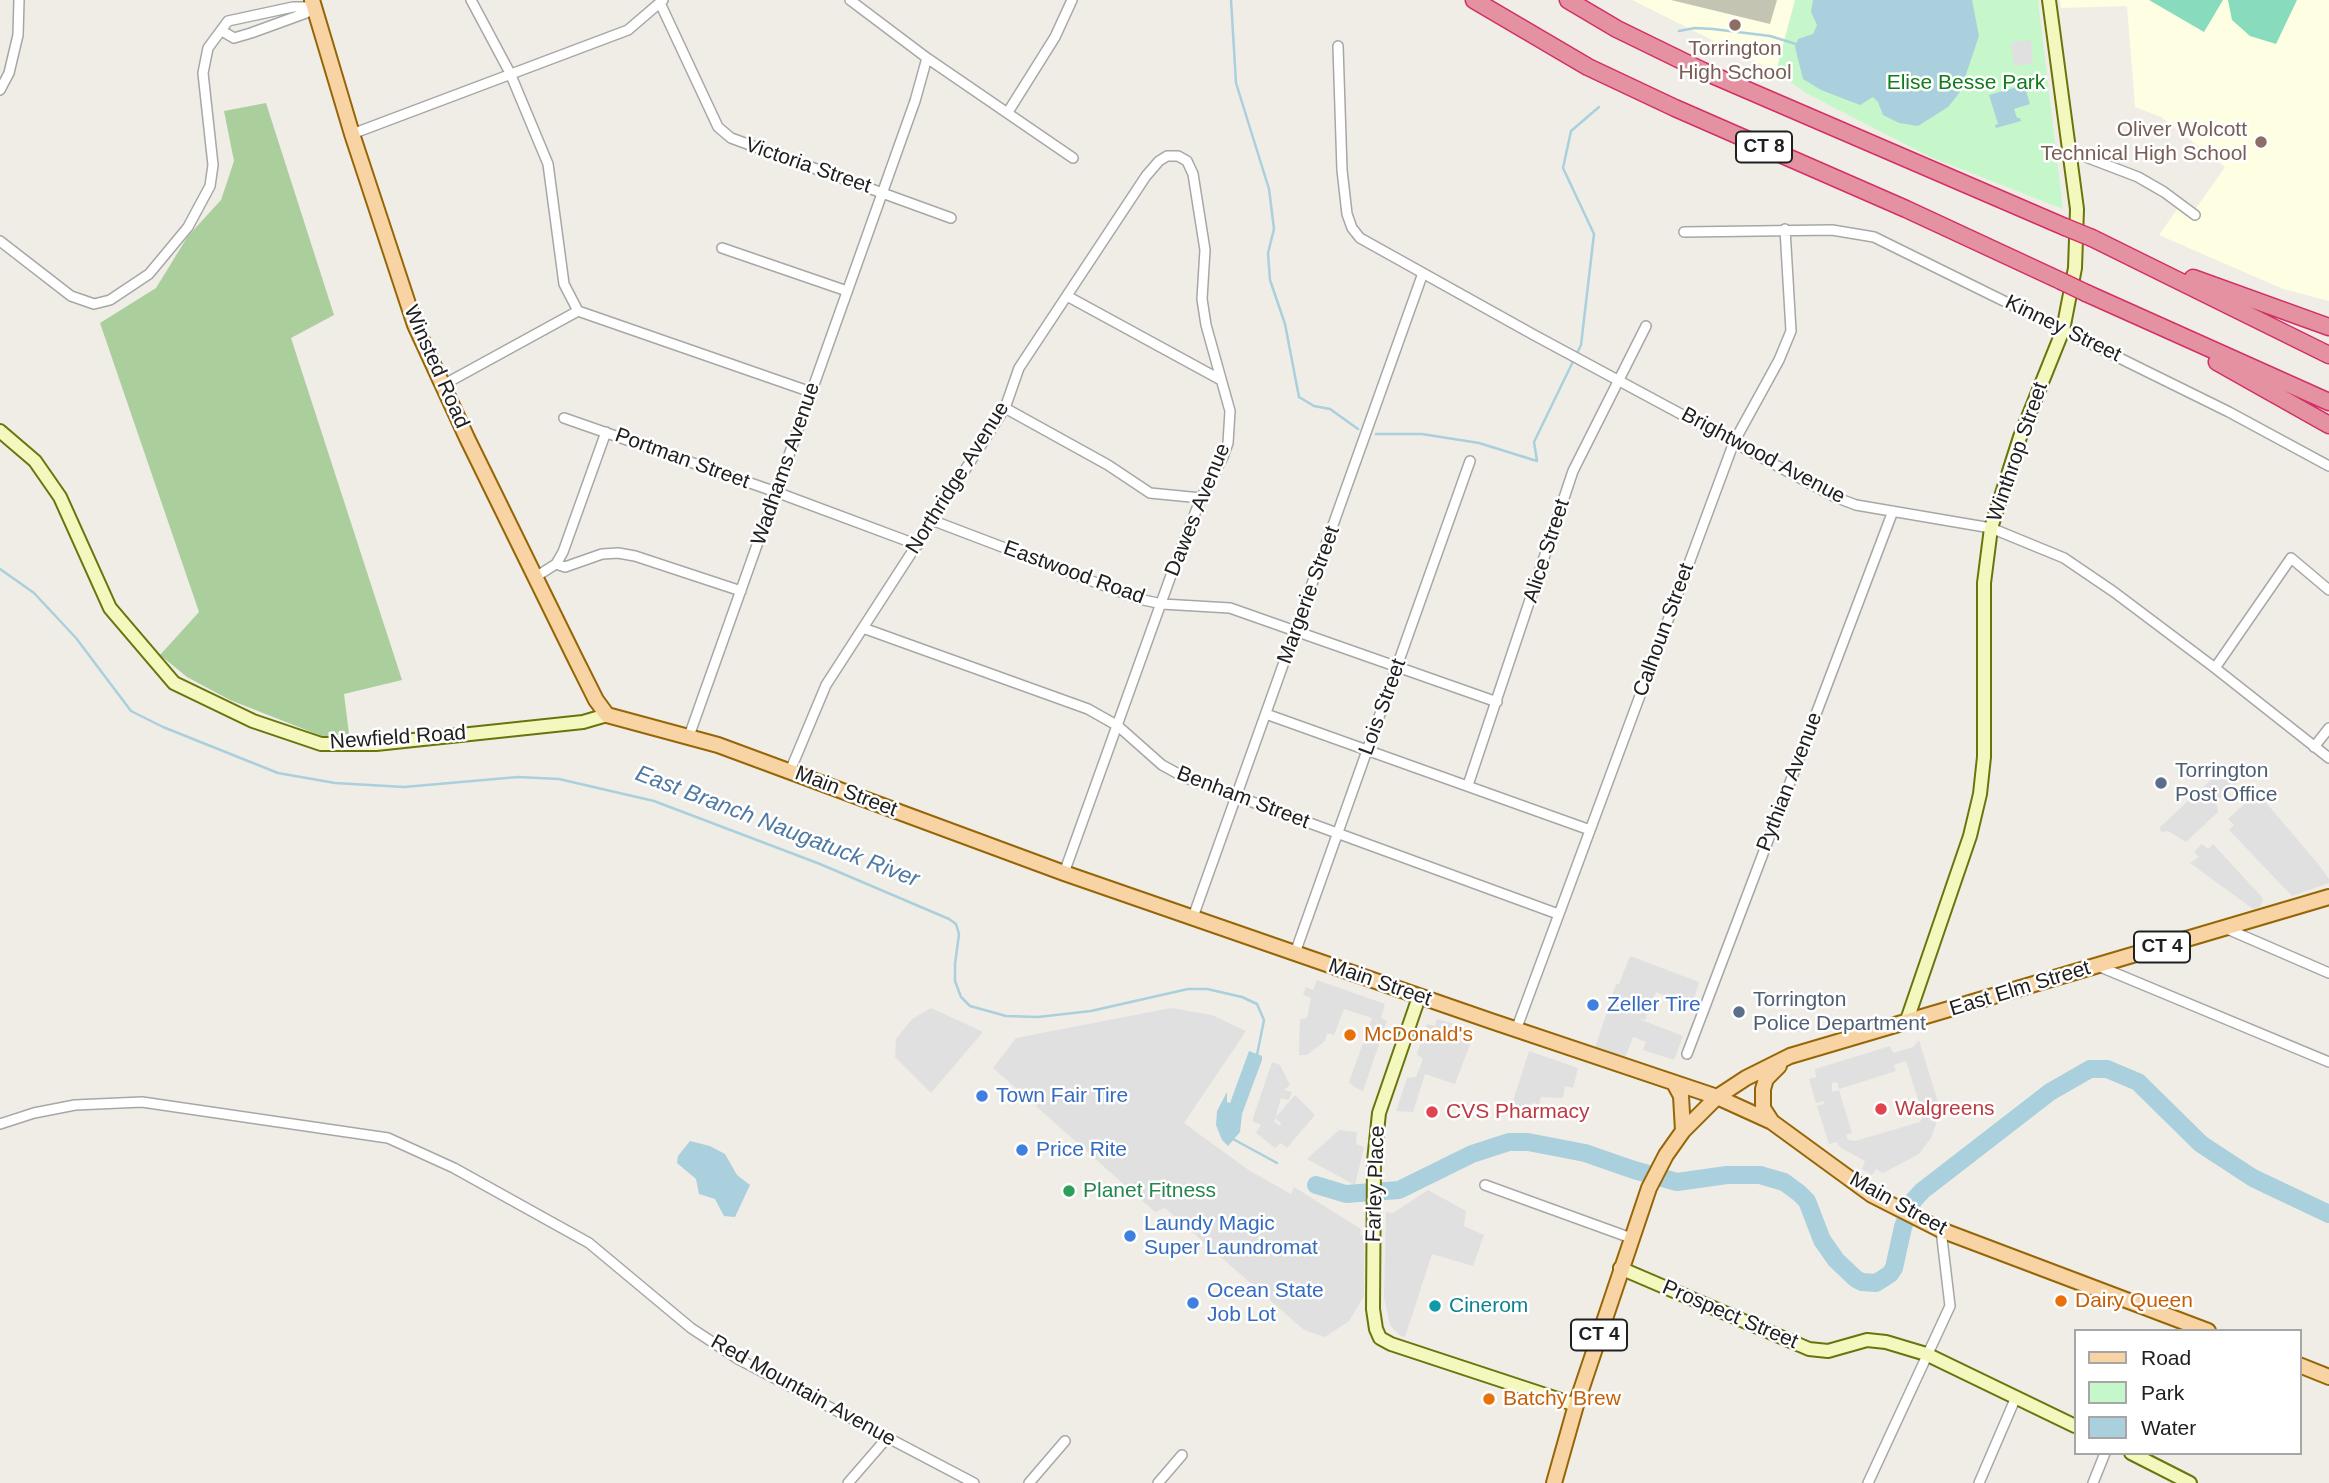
<!DOCTYPE html>
<html>
<head>
<meta charset="utf-8">
<style>
  body { margin:0 }
  #map { position:relative; width:2329px; height:1483px; overflow:hidden; background:#f0ede7; font-family:Arial,sans-serif }
  canvas { display:block }
  .legend { position:absolute; left:2074px; top:1329px; width:228px; height:126px; box-sizing:border-box; background:#fff; border:2px solid #a6a6a6; margin:0; padding:9px 12px; list-style:none; font-size:21px; color:#202020 }
  .legend li { display:flex; align-items:center; gap:14px; height:35px }
  .legend b { width:35px; border:2px solid #a6a6a6 }
</style>
</head>
<body>
<div id="map">
<canvas width="2329" height="1483"></canvas>
<ul class="legend">
<li><b style="height:9px;background:#f8d4a4"></b>Road</li>
<li><b style="height:19px;background:#c6f7ca"></b>Park</li>
<li><b style="height:19px;background:#a9d0dc"></b>Water</li>
</ul>
</div>
<script>
const c = document.querySelector('canvas').getContext('2d');
c.lineJoin = 'round';
function fill(path, color) {
  c.fillStyle = color;
  c.fill(path, 'evenodd');
}
function shape(rows) {
  const path = new Path2D();
  for (const r of rows) {
    path.moveTo(r[0], r[1]);
    for (let i = 2; i < r.length; i += 2) path.lineTo(r[i], r[i + 1]);
  }
  return path;
}
function strokePath(path, color, width, dash) {
  c.strokeStyle = color;
  c.lineWidth = width;
  c.lineCap = dash ? 'butt' : 'round';
  c.setLineDash(dash || []);
  c.stroke(path);
}
function label(font, color, halo, rows, align = 'center') {
  c.font = font + ' Arial,sans-serif';
  c.lineWidth = 5;
  c.setLineDash([]);
  c.textBaseline = 'middle';
  c.strokeStyle = halo;
  c.fillStyle = color;
  for (const [text, x, y, turn = 0] of rows) {
    c.save();
    c.translate(x, y);
    c.rotate((+turn || 0) * Math.PI / 180);
    c.textAlign = isNaN(turn) ? turn : align;
    if (halo) c.strokeText(text, 0, 0);
    c.fillText(text, 0, 0);
    c.restore();
  }
}
fill(shape([
  [1632,0,1795,0,1776,72],
  [2060,0,2329,0,2329,301,2283,289,2159,235,2178,208,2190,217,2225,167,2161,117,2135,107,2127,6,2061,8]
]), '#fefee2');
fill(shape([
  [1671,0,1777,0,1770,24]
]), '#c4c4b2');
fill(shape([
  [266,103,334,315,291,338,402,680,344,694,349,734,324,737,230,700,187,677,160,655,199,612,100,323,156,288,188,236,221,200,234,161,224,111]
]), '#abce9d');
fill(shape([
  [1795,0,2038,0,2063,209,1928,156,1806,93,1776,72]
]), '#c6f7ca');
fill(shape([
  [2149,0,2223,0,2204,32],
  [2228,0,2297,0,2276,44,2250,36,2232,20]
]), '#88dbbc');
fill(shape([
  [2031,40,2033,63,2014,66,2011,42],
  [2227,776,2238,782,2216,802,2218,812,2186,842,2168,831,2161,832,2160,827,2213,778],
  [2252,797,2258,804,2263,799,2319,865,2329,879,2329,883,2292,896,2229,830,2234,825,2228,819],
  [2202,844,2208,849,2213,844,2260,895,2263,899,2260,907,2253,909,2190,863,2199,857,2194,852],
  [1630,956,1699,982,1694,999,1690,998,1688,1004,1656,992,1645,1020,1639,1019,1683,1036,1674,1060,1643,1050,1646,1042,1633,1037,1625,1058,1595,1048,1616,984,1619,984],
  [1317,980,1385,1004,1381,1018,1387,1021,1363,1091,1354,1087,1349,1082,1372,1018,1344,1009,1334,1035,1327,1033,1325,1041,1307,1055,1299,1055,1300,1019,1307,1018,1311,998,1303,995,1306,987,1313,990],
  [931,1008,983,1032,931,1093,895,1057,896,1039,912,1019],
  [1171,1008,1212,1015,1246,1031,1184,1123,1250,1171,1291,1194,1294,1187,1361,1229,1360,1234,1364,1237,1364,1296,1349,1321,1325,1337,1304,1330,1165,1208,1155,1212,993,1068,1016,1038],
  [1437,1019,1452,1023,1450,1031,1467,1031,1474,1034,1455,1084,1425,1074,1413,1112,1396,1111,1407,1078,1416,1077,1423,1059,1417,1054,1427,1024,1435,1026],
  [1919,1040,1938,1102,1932,1109,1936,1124,1931,1138,1919,1154,1883,1173,1876,1169,1872,1175,1862,1169,1865,1161,1841,1148,1836,1142,1829,1144,1817,1106,1824,1104,1824,1101,1816,1103,1809,1079,1816,1077,1815,1069,1890,1046,1893,1053,1913,1047],
  [1906,1061,1923,1116,1920,1122,1855,1141,1848,1140,1846,1135,1852,1133,1839,1090,1832,1092,1832,1083,1837,1082,1839,1089,1896,1071,1894,1065],
  [1529,1051,1578,1068,1573,1088,1565,1086,1563,1098,1541,1097,1539,1105,1534,1103,1522,1107,1512,1104],
  [1272,1062,1280,1065,1290,1085,1284,1090,1292,1092,1289,1100,1281,1098,1274,1122,1280,1126,1281,1123,1275,1118,1295,1095,1315,1115,1287,1148,1281,1143,1275,1148,1256,1133,1261,1125,1252,1121],
  [1339,1130,1357,1132,1356,1144,1364,1147,1355,1185,1307,1159],
  [1428,1190,1466,1211,1464,1226,1484,1235,1473,1266,1432,1254,1405,1337,1399,1335,1390,1325,1384,1298,1386,1212,1393,1213]
]), '#e0e0e0');
fill(shape([
  [1813,0,1972,0,1979,36,1960,92,1948,107,1918,126,1899,123,1883,115,1878,102,1873,97,1860,105,1821,90,1803,79,1795,47,1798,39,1813,34,1817,25,1811,12],
  [2024,85,2030,104,2014,109,2017,118,2020,118,2021,121,1996,128,1995,125,1998,124,1989,95],
  [1249,1051,1262,1056,1262,1060,1242,1114,1240,1132,1228,1146,1222,1140,1216,1125,1217,1111,1227,1092,1227,1102,1230,1103],
  [690,1141,710,1146,725,1154,737,1175,750,1185,735,1217,724,1216,715,1199,699,1194,696,1179,677,1163,678,1156]
]), '#a9d0dc');
strokePath(shape([
  [1231,0,1236,83,1269,189,1274,229,1268,253,1270,280,1285,324,1299,397,1314,406,1330,409,1358,429],
  [1679,31,1695,28,1713,29,1770,36,1796,44],
  [1376,434,1422,434,1479,443,1537,461,1534,442,1581,345,1594,234,1563,168,1571,131,1599,107],
  [0,569,34,593,76,638,131,711,163,727,278,773,335,783,404,787,518,777,559,779,654,801,820,864,949,919,956,924,959,934,955,964,955,981,961,997,970,1006,1006,1016,1038,1017,1091,1011,1188,989,1207,989,1242,997,1257,1004,1264,1020,1257,1055],
  [1233,1139,1277,1163]
]), '#a9d0dc', 2.5);
strokePath(shape([
  [1316,1185,1346,1194,1399,1190,1472,1154,1509,1142,1528,1142,1585,1153,1634,1170,1677,1182,1727,1175,1760,1175,1784,1182,1799,1193,1807,1201,1822,1240,1836,1260,1856,1279,1862,1282,1876,1283,1890,1274,1894,1268,1903,1227,1913,1201,1922,1191,2050,1092,2090,1069,2107,1069,2138,1082,2201,1144,2253,1178,2329,1214]
]), '#a9d0dc', 18);
const street = shape([
  [471,0,510,73,548,164,564,284,578,311],
  [850,0,927,58,1073,158],
  [660,3,718,127,731,138,951,218],
  [222,31,234,38,251,33,306,13,314,7],
  [1338,46,1342,170,1347,214,1352,228,1360,238,1534,335,1835,497,1856,505,1991,528,2064,558,2114,592,2215,668,2329,758],
  [0,90,9,73,18,35,19,0],
  [1008,112,1055,37,1072,0],
  [352,134,628,30,663,0],
  [2070,151,2138,177,2164,192,2195,215],
  [1684,232,1832,230,1874,237,2229,412,2329,466],
  [0,241,71,296,94,304,110,300,149,274,188,227,210,186,213,165,203,73,208,48,228,21,293,7,314,7],
  [722,248,847,291],
  [1067,296,1221,380],
  [578,311,811,392],
  [443,385,578,311],
  [1005,408,1108,465,1150,493,1201,498],
  [564,418,776,492,918,545],
  [934,521,1139,599,1162,604,1230,608,1497,702],
  [556,564,563,552,606,432],
  [537,576,556,564,565,567,602,554,618,553,635,556,741,591],
  [863,628,1088,709,1118,726,1162,765,1184,777,1558,914],
  [2215,668,2291,558,2329,590],
  [1266,714,1590,830],
  [689,736,915,101,927,58],
  [2314,747,2329,728],
  [790,771,826,685,1005,408,1019,368,1146,176,1159,161,1167,156,1178,156,1187,161,1193,174,1205,250,1202,299,1206,325,1230,411,1228,443,1223,457,1201,498,1174,567,1064,873],
  [1468,785,1573,471,1646,326],
  [1193,917,1423,273],
  [2225,928,2329,973],
  [1295,953,1470,461],
  [2098,966,2329,1062],
  [1516,1030,1734,442,1779,360,1791,331,1785,229],
  [1687,1054,1893,511],
  [0,1124,34,1113,75,1105,142,1102,388,1138,454,1168,589,1243,691,1328,738,1359,974,1483],
  [1485,1185,1631,1238],
  [848,1483,887,1438],
  [1029,1483,1065,1441],
  [1158,1483,1182,1455],
  [1868,1483,1950,1306,1941,1230],
  [1979,1483,2016,1397],
  [2093,1483,2105,1453]
]);
const secondary = shape([
  [0,431,35,461,60,497,110,608,174,683,253,721,321,744,376,744,583,722,607,715],
  [1419,997,1379,1113,1374,1161,1373,1309,1376,1329,1380,1338,1391,1344,1576,1405],
  [1906,1023,1970,836,1980,794,1984,757,1984,583,1991,528,2020,437,2063,330,2075,268,2077,209,2049,0],
  [1620,1268,1809,1349,1828,1351,1867,1340,1886,1342,1926,1354,2075,1426],
  [2131,1453,2190,1483]
]);
const primary = shape([
  [312,0,352,134,415,325,467,438,574,656,596,700,607,715,718,745,1064,873,1491,1021,1717,1097,1772,1122,1872,1195,1941,1230,2208,1331],
  [1675,1085,1681,1096,1683,1131],
  [1772,1122,1763,1108,1763,1089,1766,1079,1779,1066],
  [2299,1365,2329,1377],
  [1554,1483,1576,1405,1649,1188,1666,1155,1683,1131,1717,1097,1746,1078,1790,1056,2329,897]
]);
const highway = shape([
  [1474,0,1588,67,1675,108,1906,209,2061,281],
  [1568,0,1617,29,1703,71,2065,227],
  [2092,238,2329,355],
  [2193,278,2329,327],
  [2086,293,2329,402],
  [2217,362,2329,425]
]);
strokePath(street, '#a7a7a7', 12);
strokePath(secondary, '#69740a', 16);
strokePath(primary, '#966606', 18);
strokePath(highway, '#d42e67', 19);
strokePath(street, '#fff', 9);
strokePath(secondary, '#f4f7be', 12);
strokePath(primary, '#f8d4a4', 14);
strokePath(highway, '#e492a1', 16);
const highwayBridge = shape([
  [2065,227,2092,238],
  [2061,281,2086,293]
]);
strokePath(highwayBridge, '#d42e67', 19, []);
strokePath(highwayBridge, '#e492a1', 16);
for (const [x, y, r, color] of [
  [1735,25,7,"#8d6e63"],
  [2261,142,7,"#8d6e63"],
  [2161,783,7,"#5c6f8a"],
  [1593,1005,7,"#3f7fe0"],
  [1739,1012,7,"#5c6f8a"],
  [1350,1035,7,"#e8710a"],
  [982,1096,7,"#3f7fe0"],
  [1881,1109,7,"#e0444e"],
  [1432,1112,7,"#e0444e"],
  [1022,1150,7,"#3f7fe0"],
  [1069,1191,7,"#2e9e5b"],
  [1130,1236,7,"#3f7fe0"],
  [2061,1301,7,"#e8710a"],
  [1193,1303,7,"#3f7fe0"],
  [1435,1306,7,"#0f9aa8"],
  [1489,1399,7,"#e8710a"]
]) {
  const dot = new Path2D();
  dot.arc(x, y, r, 0, 2 * Math.PI);
  c.fillStyle = color;
  c.fill(dot);
  strokePath(dot, '#fff', 2.5);
}
for (const [x, y, w] of [
  [1764,147,56],
  [2162,947,56],
  [1599,1335,56]
]) {
  const box = new Path2D();
  box.roundRect(x - w / 2, y - 15.5, w, 31, 5);
  c.fillStyle = '#fff';
  c.fill(box);
  strokePath(box, '#202020', 2);
}
label('bold 19px', '#202020', null, [
  ["CT 8",1764,147],
  ["CT 4",2162,947],
  ["CT 4",1599,1335]
]);
label('21px', '#785e54', '#fff', [
  ["Torrington",1735,49],
  ["High School",1735,73],
  ["Oliver Wolcott",2247,130,"right"],
  ["Technical High School",2247,154,"right"]
]);
label('21px', '#107c1a', '#fff', [
  ["Elise Besse Park",1966,83]
]);
label('21px', '#202020', '#fff', [
  ["Victoria Street",808,166,19],
  ["Kinney Street",2063,329,26],
  ["Winsted Road",436,367,66],
  ["Winthrop Street",2018,452,-71],
  ["Brightwood Avenue",1763,456,28],
  ["Portman Street",682,459,20],
  ["Wadhams Avenue",786,464,-71],
  ["Northridge Avenue",958,478,-58],
  ["Dawes Avenue",1198,510,-68],
  ["Alice Street",1547,551,-72],
  ["Eastwood Road",1074,573,20],
  ["Margerie Street",1309,595,-70],
  ["Calhoun Street",1664,630,-70],
  ["Lois Street",1383,707,-70],
  ["Newfield Road",398,738,-4],
  ["Pythian Avenue",1790,782,-69],
  ["Main Street",846,792,21],
  ["Benham Street",1243,798,21],
  ["Main Street",1380,983,19],
  ["East Elm Street",2020,989,-17],
  ["Farley Place",1376,1184,-88],
  ["Main Street",1898,1204,29],
  ["Prospect Street",1730,1315,23],
  ["Red Mountain Avenue",803,1391,29]
]);
label('21px', '#4e5e75', '#fff', [
  ["Torrington",2175,771],
  ["Post Office",2175,795],
  ["Torrington",1753,1000],
  ["Police Department",1753,1024]
], 'left');
label('21px', '#366cbe', '#fff', [
  ["Zeller Tire",1607,1005],
  ["Town Fair Tire",996,1096],
  ["Price Rite",1036,1150],
  ["Laundy Magic",1144,1224],
  ["Super Laundromat",1144,1248],
  ["Ocean State",1207,1291],
  ["Job Lot",1207,1315]
], 'left');
label('21px', '#c56008', '#fff', [
  ["McDonald's",1364,1035],
  ["Dairy Queen",2075,1301],
  ["Batchy Brew",1503,1399]
], 'left');
label('21px', '#be3a42', '#fff', [
  ["Walgreens",1895,1109],
  ["CVS Pharmacy",1446,1112]
], 'left');
label('21px', '#27864d', '#fff', [
  ["Planet Fitness",1083,1191]
], 'left');
label('21px', '#0d838f', '#fff', [
  ["Cinerom",1449,1306]
], 'left');
label('italic 23px', '#4d79a4', '#fff', [
  ["East Branch Naugatuck River",777,827,21]
]);
</script>
</body>
</html>
